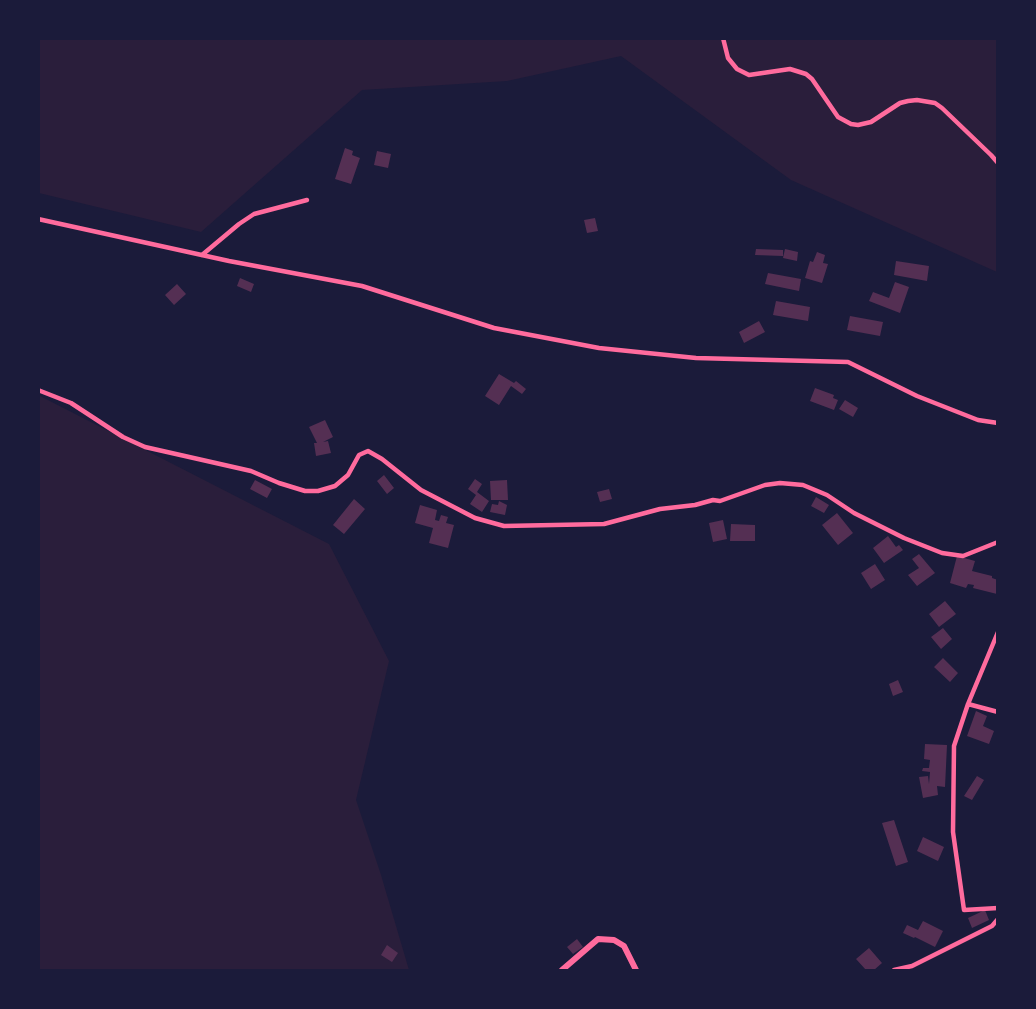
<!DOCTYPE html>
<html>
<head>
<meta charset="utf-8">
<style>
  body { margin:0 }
  #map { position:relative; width:1036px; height:1009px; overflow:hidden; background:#1b1b3a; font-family:"Golos Text",sans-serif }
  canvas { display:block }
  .frame { position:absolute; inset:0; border:40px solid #1b1b3a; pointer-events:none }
</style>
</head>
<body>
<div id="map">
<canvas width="1036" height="1009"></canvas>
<div class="frame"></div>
</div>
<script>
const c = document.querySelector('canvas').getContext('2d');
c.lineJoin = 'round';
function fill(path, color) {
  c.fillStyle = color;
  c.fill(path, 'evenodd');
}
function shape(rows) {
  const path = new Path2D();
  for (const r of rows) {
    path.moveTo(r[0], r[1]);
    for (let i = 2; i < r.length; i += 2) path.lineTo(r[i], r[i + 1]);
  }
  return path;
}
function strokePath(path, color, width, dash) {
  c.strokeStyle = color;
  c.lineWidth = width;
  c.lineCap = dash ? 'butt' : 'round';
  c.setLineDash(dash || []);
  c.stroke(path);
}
fill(shape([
  [39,39,997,39,997,272,791,180,621,56,507,81,362,90,201,232,39,193],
  [38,395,329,544,389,661,356,800,381,875,409,970,39,970]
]), '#2a1e3b');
fill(shape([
  [345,148,353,151,352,155,360,158,351,184,335,179],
  [377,151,391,154,388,168,374,165],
  [595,218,598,231,587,233,584,220],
  [756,249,783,250,783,256,755,255],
  [785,249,798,252,797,261,783,258],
  [817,252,825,255,823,263,828,264,822,283,805,278,810,261,813,262],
  [896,261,929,266,927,281,894,275],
  [768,273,801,279,799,291,765,284],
  [240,278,254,284,251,292,237,286],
  [895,282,909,287,900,313,869,301,873,292,889,298],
  [177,284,186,294,174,305,165,295],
  [776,301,810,307,808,321,773,315],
  [850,316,883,322,880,336,847,330],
  [759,321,765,332,744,343,739,332],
  [499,374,514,383,516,381,526,389,522,394,511,386,499,405,485,396],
  [815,388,834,395,833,398,838,400,834,410,810,401],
  [845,400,858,408,853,417,839,409],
  [325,420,333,437,323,442,328,441,331,453,316,456,314,443,317,443,309,427],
  [384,475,394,488,387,494,377,481],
  [475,479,482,484,477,492,489,501,482,512,470,504,476,495,468,489],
  [255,480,272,489,267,498,250,489],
  [507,480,508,500,491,500,490,481],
  [609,489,612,499,600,502,597,492],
  [816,497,829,505,824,513,811,506],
  [354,499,365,509,344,534,333,525],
  [499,501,507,505,505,515,490,512,492,504,498,505],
  [420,505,437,510,435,520,439,521,441,515,448,517,446,523,454,525,448,548,429,543,433,528,415,523],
  [837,513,853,533,838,545,822,525],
  [723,520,727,539,713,542,709,523],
  [731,524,755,525,755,541,730,541],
  [888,536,896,547,899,545,903,550,884,563,873,548],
  [919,554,935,573,917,586,908,575,919,568,912,559],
  [957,556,975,561,972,571,992,576,992,578,998,580,997,594,973,588,974,585,968,584,966,588,950,583],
  [875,564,885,580,871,589,861,573],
  [945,601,956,614,939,627,929,614],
  [943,628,952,639,941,649,931,637],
  [943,658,958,673,950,682,934,667],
  [898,680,903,692,893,696,889,684],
  [976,711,987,716,983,726,994,731,989,744,967,736],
  [925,744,947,745,945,787,937,786,938,795,923,798,919,777,928,776,929,784,930,772,922,771,923,768,929,768,930,760,924,759],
  [977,776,984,780,972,800,964,796],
  [894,820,908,862,896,866,882,823],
  [923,837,944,847,938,861,917,851],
  [985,910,989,920,972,928,968,918],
  [923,921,943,931,935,947,915,937,914,938,903,933,907,925,918,930],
  [577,939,583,947,573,954,567,947],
  [387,945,398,953,392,962,381,955],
  [869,948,882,963,874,970,866,970,856,959]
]), '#542f53');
strokePath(shape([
  [723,38,728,58,737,69,749,75,790,69,806,74,812,79,838,117,851,124,858,125,871,122,900,103,908,101,917,100,935,103,942,108,991,155,998,163],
  [38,219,229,261,362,286,494,328,599,348,696,358,848,362,917,396,978,420,998,423],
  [202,255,239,224,254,214,307,200],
  [38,390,71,403,123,437,145,447,251,471,279,483,305,491,318,491,335,486,348,475,359,455,368,451,382,459,421,490,475,518,504,526,604,524,660,509,695,505,713,500,720,501,765,485,780,483,803,485,827,495,854,513,904,538,942,553,963,556,998,542],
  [998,632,968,704,954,746,953,832,964,910,998,908],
  [968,704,998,712],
  [894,970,912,966,992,926,998,919]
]), '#ff6b9d', 4.5);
strokePath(shape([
  [562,970,598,939,614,940,624,946,636,970]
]), '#ff6b9d', 6);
</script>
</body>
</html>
